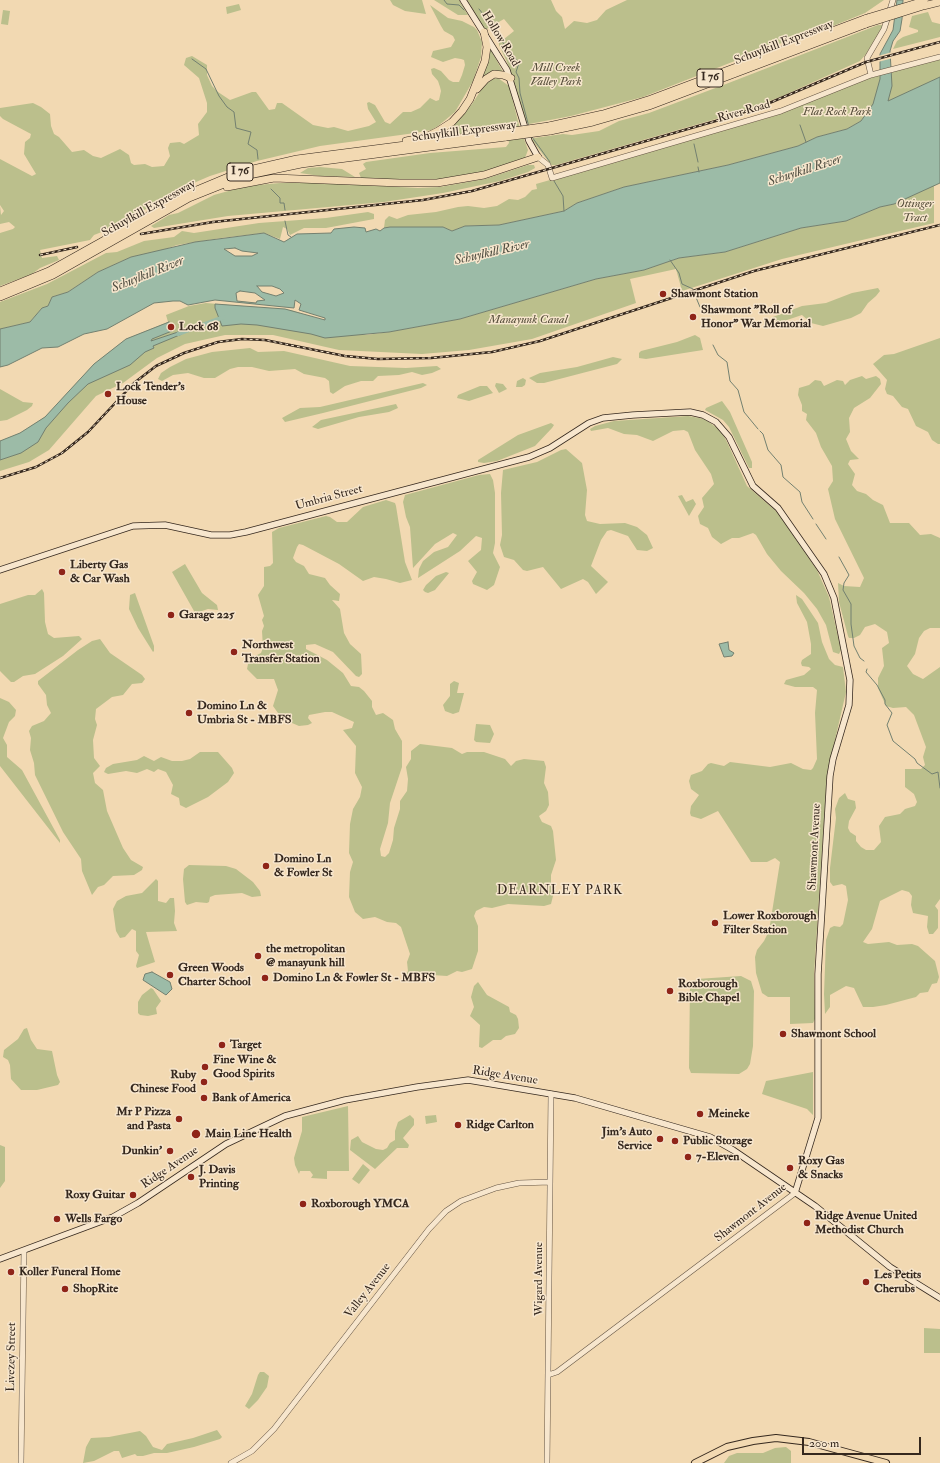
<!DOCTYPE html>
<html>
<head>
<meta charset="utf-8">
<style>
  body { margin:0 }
  #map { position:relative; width:940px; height:1463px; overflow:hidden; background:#f2d9b2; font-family:"IM FELL Double Pica",serif }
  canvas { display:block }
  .scale { position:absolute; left:802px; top:1437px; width:119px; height:18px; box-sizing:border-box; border:2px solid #35281e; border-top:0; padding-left:5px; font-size:12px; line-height:14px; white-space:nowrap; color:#35281e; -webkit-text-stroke:3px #f7e6cd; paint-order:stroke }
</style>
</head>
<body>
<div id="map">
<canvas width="940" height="1463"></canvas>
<div class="scale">200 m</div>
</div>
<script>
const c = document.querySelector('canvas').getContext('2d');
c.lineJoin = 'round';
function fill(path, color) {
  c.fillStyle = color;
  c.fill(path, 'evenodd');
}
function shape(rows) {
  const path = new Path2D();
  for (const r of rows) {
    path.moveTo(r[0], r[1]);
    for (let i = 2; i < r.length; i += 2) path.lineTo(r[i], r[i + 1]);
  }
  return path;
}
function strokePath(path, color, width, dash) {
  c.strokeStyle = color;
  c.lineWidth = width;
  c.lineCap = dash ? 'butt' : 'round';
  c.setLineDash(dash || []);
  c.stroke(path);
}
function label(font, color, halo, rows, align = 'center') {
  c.font = font + ' "IM FELL Double Pica",serif';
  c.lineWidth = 3;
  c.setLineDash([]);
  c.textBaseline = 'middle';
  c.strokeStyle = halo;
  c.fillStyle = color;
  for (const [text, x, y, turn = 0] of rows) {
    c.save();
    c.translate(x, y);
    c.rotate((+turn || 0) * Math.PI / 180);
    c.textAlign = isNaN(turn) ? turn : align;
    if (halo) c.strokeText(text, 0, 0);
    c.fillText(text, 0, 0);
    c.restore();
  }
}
fill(shape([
  [390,0,422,0,426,14,405,11,393,5],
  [434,0,459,0,468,15,458,15],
  [467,0,551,0,556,11,562,17,565,29,574,21,587,23,597,20,606,10,627,0,884,0,865,13,833,26,773,46,643,97,571,116,529,124,526,122,507,62,499,45,499,43,514,31,504,19,485,30],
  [239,4,241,10,227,14,226,7],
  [430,5,448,18,462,21,474,27,477,30,482,42,481,57,473,81,455,112,438,126,431,130,415,133,320,146,257,161,210,176,189,185,112,228,94,235,90,240,40,250,42,258,57,256,59,260,40,268,32,274,0,286,0,233,13,229,15,227,9,222,0,224,0,206,1,215,4,211,0,205,0,159,32,176,36,174,24,154,25,142,30,138,31,134,3,119,0,116,0,108,33,103,41,107,50,114,51,126,54,134,59,137,72,152,84,150,93,156,101,158,120,149,129,155,131,163,134,165,145,164,152,167,164,166,170,156,168,148,170,143,180,142,184,144,199,135,198,124,207,112,207,103,199,78,184,65,186,58,192,56,207,65,207,75,212,86,218,92,230,100,252,92,256,92,269,110,275,109,277,103,282,103,313,125,328,128,334,127,348,131,369,126,376,122,368,109,367,103,369,102,375,105,385,122,390,124,403,112,411,112,420,108,430,98,436,101,439,100,441,91,440,87,438,81,432,74,431,69,434,68,441,71,449,80,453,82,459,82,462,75,465,65,464,60,461,59,455,58,443,62,431,57,433,51,451,47,455,40,453,36,444,31,441,26],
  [3,10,10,11,8,25,1,24],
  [928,12,932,22,940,24,940,37,893,49,897,41,903,37,918,32,918,30,909,27,912,16],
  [878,25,882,25,882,29,866,54,860,61,780,97,740,112,556,165,551,165,532,140,534,138,563,134,572,135,599,131,619,121,649,113,726,84],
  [490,48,503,72,492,71,481,79],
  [940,59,940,77,869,111,861,121,847,129,817,137,798,146,728,165,624,187,577,203,564,211,499,225,465,226,452,231,443,227,384,228,385,220,389,216,397,219,408,215,436,212,458,207,468,206,484,208,497,206,509,199,518,200,525,197,532,190,537,189,536,184,774,116,870,78],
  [498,78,509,86,519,125,528,150,525,158,483,172,460,177,425,181,361,178,359,173,366,169,363,164,366,162,430,153,506,147,509,143,506,125,499,125,505,127,460,134,453,128,455,124,472,104,485,84,493,79],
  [528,165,534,165,535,168,528,172,500,181,443,193,384,202,228,216,154,228,151,226,169,215,178,213,214,195,246,186,280,183,324,183,418,188,440,187,485,179],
  [320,167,342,169,355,177,320,176,300,173,308,168],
  [934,184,934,223,782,259,682,291,676,269,630,279,636,303,532,339,469,350,422,354,339,350,273,335,225,335,185,344,157,358,123,383,96,396,49,450,29,462,0,471,0,441,20,433,45,417,94,364,126,339,168,322,166,315,189,306,206,303,291,310,366,335,389,332,460,319,596,279,644,270,679,258,725,252,801,228,846,221,880,207,894,204],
  [368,212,374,214,374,219,326,228,304,228,290,235,287,229,283,227,280,239,264,233,221,238,177,245,160,251,131,257,98,272,68,292,52,297,48,306,42,308,30,322,0,329,0,302,47,284,106,253,117,252,144,241,174,237,182,231,194,233,259,223,326,218],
  [878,288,880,291,876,296,868,303,861,313,851,318,823,326,811,323,802,315,781,322,771,322,773,317,802,306,826,303,852,293],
  [695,335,700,338,703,350,646,359,639,358,639,353,641,351,677,342],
  [940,338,940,444,938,444,932,440,928,432,916,426,908,409,902,407,893,396,887,394,885,389,887,380,873,364,884,355,894,354],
  [250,348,258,352,284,351,350,366,406,368,437,366,441,369,432,373,422,375,412,372,399,375,378,376,373,381,361,381,345,386,333,394,330,392,329,381,325,378,304,374,295,369,269,371,252,367,238,367,230,369,215,378,204,378,188,373,173,375,162,381,158,379,161,373,170,367,186,359,212,352],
  [613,357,622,359,617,364,544,383,537,383,529,378,540,373,577,367],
  [862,376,866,379,876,376,880,379,881,384,870,398,854,408,849,418,850,432,846,439,851,451,859,459,850,460,848,464,855,474,852,485,857,491,866,494,873,500,883,505,890,523,909,523,920,535,931,534,940,538,940,628,930,628,924,631,919,638,915,654,907,666,913,674,923,679,940,667,940,899,935,906,938,910,938,928,933,934,929,934,927,927,928,916,913,913,911,905,912,896,909,892,902,890,880,901,872,929,863,942,868,944,889,942,897,945,912,944,918,946,935,961,939,977,937,983,932,984,928,992,920,993,916,997,886,1005,873,1007,863,1007,854,988,846,986,830,995,830,1007,825,1014,824,994,826,940,830,928,834,926,840,927,843,924,848,900,846,886,842,884,833,886,830,882,830,868,836,818,835,809,839,798,845,793,848,799,855,801,856,808,849,821,848,828,850,832,856,836,856,841,861,847,866,850,874,850,881,842,879,826,885,817,900,814,905,809,915,806,917,802,914,794,905,787,905,769,921,769,925,765,923,757,926,747,914,715,906,707,893,708,886,706,878,688,878,678,884,666,882,648,889,643,887,632,875,624,865,627,860,635,854,638,849,638,848,636,839,602,838,583,844,586,860,587,864,578,835,519,828,489,833,481,832,466,821,447,816,433,806,420,807,414,802,411,802,405,798,395,799,388,809,385,815,380,821,381,824,386,837,380,843,381,845,385,850,380],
  [523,378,526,380,525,385,522,387,516,387,517,381],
  [423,383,427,385,421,388,323,413,285,422,282,418,300,408,320,407],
  [496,383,503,384,507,389,499,393,495,386],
  [480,386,487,386,493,393,469,401,457,398,458,395],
  [0,389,23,402,33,403,32,406,27,410,7,420,0,421],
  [722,401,730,412,752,462,752,468,749,468,729,427,723,420,705,410,706,408],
  [396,404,398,408,389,412,359,417,318,429,312,427,321,420],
  [688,416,705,419,721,431,727,442,747,486,777,512,817,570,829,597,839,641,841,650,839,654,833,652,826,625,817,609,804,593,781,571,767,554,756,535,753,533,739,538,732,538,721,544,712,537,708,528,700,524,698,516,704,507,702,498,714,484,711,474,695,450,688,432,684,430,673,431,653,441,637,435,624,434,608,428,591,431,590,429,595,426,614,421],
  [551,423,554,425,552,428,535,446,497,461,484,463,478,462,478,460,518,435],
  [566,449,582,463,587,490,585,515,587,521,600,524,625,523,637,527,647,535,653,548,647,551,637,550,628,536,611,530,607,531,601,540,591,566,608,582,596,594,588,582,583,579,561,589,543,567,527,571,523,570,514,560,504,557,500,545,502,535,501,493,503,470,537,462,561,450],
  [490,474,493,480,495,493,495,543,493,553,500,567,494,585,487,590,473,584,472,581,477,572,468,561,481,550,482,538,476,536,460,551,418,578,419,569,423,561,434,552,448,547,457,535,453,533,435,544,413,568,410,527,406,517,403,502,405,495,479,475],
  [682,495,686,502,693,499,696,504,689,516,678,496],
  [386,500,395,503,396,506,405,562,412,580,400,583,386,579,374,577,363,581,339,564,303,545,299,544,297,547,293,558,296,562,304,566,309,574,325,578,330,585,340,594,339,601,332,600,340,609,344,633,350,644,361,654,362,674,359,677,356,676,333,652,315,644,306,645,306,649,327,660,343,673,351,686,359,687,364,691,372,701,372,707,376,715,383,713,393,720,395,729,402,741,402,767,390,803,388,823,380,849,381,856,385,857,389,853,393,840,394,828,400,809,400,801,407,791,408,779,406,767,411,759,411,751,420,744,452,748,462,754,467,752,484,752,505,759,511,766,516,761,524,759,544,761,546,767,544,783,548,792,549,805,546,811,539,816,542,822,551,826,553,831,556,860,551,875,551,885,553,896,551,904,544,906,508,904,492,908,484,907,476,911,474,916,478,926,478,951,472,969,462,972,457,971,447,976,417,974,407,980,404,977,408,971,407,962,410,954,401,927,396,923,387,922,375,917,363,919,355,912,349,897,350,872,353,862,349,853,350,824,353,809,360,797,362,787,355,773,356,746,343,730,352,728,354,722,332,712,325,712,309,715,308,718,312,723,308,725,299,726,292,723,278,713,273,706,278,690,274,679,257,679,247,669,249,659,261,653,263,648,262,631,264,626,262,620,264,616,258,595,264,586,264,567,270,566,273,563,272,532,279,528,326,516,330,517,337,522,347,522,363,507],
  [185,564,202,593,217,605,218,610,208,609,196,613,194,611,172,572],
  [446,572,449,573,435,590,428,593,425,592,423,590,426,585,436,576],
  [42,589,44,593,45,622,48,634,54,638,79,636,82,639,63,656,35,674,23,676,14,682,11,682,0,671,0,604,28,595,35,595],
  [135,593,154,646,154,651,153,652,138,628,129,609,130,595],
  [796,595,802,599,818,623,822,642,829,659,835,665,843,667,846,692,827,775,814,974,815,1019,813,1023,790,1024,790,997,768,997,762,993,756,973,755,957,757,950,764,941,769,931,780,862,775,858,767,862,751,862,718,811,701,819,691,816,690,813,691,806,699,795,691,789,689,781,691,775,702,771,708,764,711,763,724,766,730,762,770,767,791,763,803,769,811,770,813,768,817,759,815,713,817,690,813,687,795,687,784,684,786,680,804,675,811,669,809,667,802,666,801,663,802,660,811,654,811,644,807,622,797,603],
  [100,639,110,653,142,675,145,679,142,683,132,684,123,695,112,697,96,709,95,719,97,725,93,740,94,758,100,766,93,773,95,783,103,790,107,811,123,848,131,860,143,867,142,870,134,875,113,876,104,885,98,887,92,895,82,871,81,859,63,832,35,775,34,763,30,750,31,738,29,731,32,726,44,721,51,713,47,705,46,695,38,684,38,681,78,650,92,641],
  [454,681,459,683,457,693,464,693,459,712,453,714,445,711,443,705,450,696,450,684],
  [0,698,9,702,16,710,15,716,9,722,3,738,7,745,7,757,22,770,60,840,60,843,0,766],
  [476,724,490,725,494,734,490,743,476,742,474,740],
  [200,752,218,752,232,768,234,773,228,782,208,797,186,808,180,805,179,798,171,794,173,785,166,772,158,769,154,772,147,769,137,773,126,771,108,774,104,772,106,768,113,764,137,760,144,756,154,761,161,757,172,761,182,761,190,759],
  [189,865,226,866,236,869,253,882,260,891,261,896,252,897,242,893,215,895,210,897,209,902,207,903,196,902,187,905,185,902,183,879,184,869],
  [156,879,158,881,158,901,166,903,170,898,174,898,175,911,174,923,177,931,146,932,155,962,137,968,136,966,139,955,136,951,136,931,132,929,125,937,120,938,116,931,113,909,117,901,126,896,142,893],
  [741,976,751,981,754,991,753,1046,750,1064,747,1069,739,1074,691,1073,689,1068,690,984,697,979],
  [478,982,487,995,509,1007,510,1012,516,1015,518,1019,519,1028,515,1034,506,1036,501,1040,493,1040,482,1048,479,1047,480,1025,470,1016,474,1007,471,997,474,986],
  [151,988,153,989,161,1001,156,1008,157,1014,148,1016,140,1015,138,1013,138,1002,142,995],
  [27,1028,31,1040,37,1049,52,1051,57,1075,60,1082,58,1085,37,1090,21,1090,11,1079,10,1065,8,1060,3,1057,4,1050,18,1039,24,1029],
  [813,1072,813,1115,807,1109,762,1094,766,1081],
  [348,1106,349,1171,327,1171,327,1179,311,1178,313,1175,310,1171,300,1171,299,1174,295,1165,294,1158,302,1131,302,1117],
  [410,1115,414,1119,414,1125,403,1138,409,1145,408,1148,397,1148,375,1169,350,1150,351,1140,358,1136,362,1142,376,1149,383,1150,387,1148,390,1143,395,1140,395,1131,398,1122],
  [436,1115,437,1122,426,1124,425,1116],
  [0,1145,5,1147,5,1181,0,1188],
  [363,1164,370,1170,359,1184,352,1179],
  [924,1328,940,1329,940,1353,924,1353],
  [264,1372,269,1376,267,1387,258,1400,249,1409,245,1406,252,1394,258,1375,260,1372],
  [217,1430,222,1437,220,1439,194,1447,167,1453,154,1453,143,1456,137,1456,135,1454,122,1458,119,1451,114,1451,94,1461,83,1463,86,1447,91,1438,109,1437,140,1431,146,1436,153,1447,162,1450,167,1444,193,1438],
  [786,1447,791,1451,791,1463,724,1463,729,1456,737,1453,763,1453,775,1448]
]), '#bbbf8c');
const water = shape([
  [897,0,903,0,902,19,900,31,893,41,890,51,892,86,888,101,940,77,940,183,894,204,880,207,846,221,801,228,725,252,679,258,644,270,596,279,460,319,389,332,325,338,311,334,257,325,241,324,222,326,215,308,215,304,285,309,325,320,325,318,299,310,301,304,295,300,294,308,215,300,188,305,180,301,173,301,154,303,107,329,84,334,58,347,42,348,8,365,0,367,0,329,30,322,42,308,48,306,52,297,68,292,98,272,131,257,195,242,264,233,284,242,297,234,331,233,334,229,354,227,365,228,366,232,376,229,380,231,384,228,390,227,443,227,452,231,465,226,499,225,564,211,577,203,624,187,728,165,798,146,817,137,847,129,861,121,873,104,880,79,880,54,893,30,897,0],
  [235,248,242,251,258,253,252,256,235,256,224,249,235,248],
  [257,286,272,286,280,289,284,293,276,296,262,292,257,286],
  [240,291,255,293,265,300,257,301,256,303,237,301,236,293,240,291],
  [169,322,172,331,152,339,151,341,181,331,182,334,153,346,154,348,145,352,130,365,88,384,68,403,46,428,38,442,21,453,0,460,0,441,20,433,45,417,94,364,126,339,169,322],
  [728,642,729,650,734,653,732,656,724,657,719,644,728,642],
  [152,972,170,982,172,989,166,995,143,980,145,974,152,972]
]);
fill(water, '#9cbba7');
strokePath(water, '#738070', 1);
fill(shape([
  [892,52,893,58,878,62,878,56]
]), '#f2d9b2');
strokePath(shape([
  [444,0,447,4,459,5,464,10],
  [479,9,491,24],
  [501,40,519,63,516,72,519,78,520,93,529,127],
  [192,59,206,69,219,96,227,107,234,112,236,128,251,132,248,144,257,150,258,159],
  [800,125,806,142],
  [532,137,550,162],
  [694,144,698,162],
  [698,167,699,172],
  [554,181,563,196,564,211],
  [271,189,280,198,280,203,284,203,285,210],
  [285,221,288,235,291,237],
  [670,260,679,273,682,284,693,289],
  [695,295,700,307],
  [706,319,708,324],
  [713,345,718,355,727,362,730,381,738,390,744,412,758,429],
  [760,431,763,434,768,450,781,465,783,477,800,492,802,502,813,519],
  [816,524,826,539],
  [839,557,849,575,844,583,843,590,851,604,851,624,854,646,860,658,864,661],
  [867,669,866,672,877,685,885,700,885,704,892,713,887,725,893,741,915,759,917,763,932,774,938,772,940,788]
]), '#738070', 1);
strokePath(shape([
  [178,334,224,317]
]), '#9cbba7', 4);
const tertiary = shape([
  [871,75,867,58,884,29,893,0],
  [538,157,548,165,552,178,781,111,871,75,940,57],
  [548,1375,557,1372,795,1193],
  [21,1463,24,1251],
  [231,1463,252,1451,274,1429,429,1229,446,1211,461,1201,496,1188,519,1183,550,1182],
  [547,1463,551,1094]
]);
const secondary = shape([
  [463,0,507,70,529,141,538,157],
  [0,570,133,526,165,525,211,535,230,535,246,532,529,457,550,448,589,423,603,418,633,415,690,412,703,415,716,422,729,437,753,486,778,508,824,574,834,598,850,680,849,705,833,759,830,776,818,974,818,1118,795,1193],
  [0,1259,113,1217,138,1203,226,1144,285,1116,345,1100,417,1087,468,1080,575,1098,710,1137,733,1150,815,1206,890,1267,940,1298]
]);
const primary = shape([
  [695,1463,727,1447,753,1441,776,1438,809,1442,886,1463]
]);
const motorway = shape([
  [923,6,940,2],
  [477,89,486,79,494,74,503,75,511,78],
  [549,126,603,114,651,99,867,18],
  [550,131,593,122,649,106,866,24],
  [406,141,426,137,438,131,452,122,462,111,470,99,485,61,487,47,484,32],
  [227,187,274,178,400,183,437,183,484,175,538,157],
  [0,291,49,271,185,195,240,172,297,159,506,132],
  [0,297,53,275,189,198,244,176,301,164,506,137]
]);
strokePath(tertiary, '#645443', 6);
strokePath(secondary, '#35281e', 7);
strokePath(primary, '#35281e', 8);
strokePath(motorway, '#35281e', 8);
strokePath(tertiary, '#f7e6cd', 5);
strokePath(secondary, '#f7e6cd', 5.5);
strokePath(primary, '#f2d9b2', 6);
strokePath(motorway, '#f2d9b2', 7);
const rail = shape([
  [141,234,213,222,423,200,472,191,733,116,767,104,866,62,940,42],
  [40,255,77,247],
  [0,478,36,467,62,453,88,432,134,383,156,366,184,353,218,342,242,339,265,340,345,356,378,359,431,358,492,352,540,341,754,271,940,225]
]);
strokePath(rail, '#35281e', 2.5);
strokePath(rail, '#f7e6cd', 1, [3]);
const motorwayBridge = shape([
  [867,18,924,1],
  [866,24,923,6],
  [506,132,549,126],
  [506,137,550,131]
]);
strokePath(motorwayBridge, '#35281e', 8, []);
strokePath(motorwayBridge, '#f2d9b2', 7);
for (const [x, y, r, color] of [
  [663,294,4,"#8f2418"],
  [693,317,4,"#8f2418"],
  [171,327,4,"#8f2418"],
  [108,394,4,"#8f2418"],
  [62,572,4,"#8f2418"],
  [171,615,4,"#8f2418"],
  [234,652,4,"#8f2418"],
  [189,713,4,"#8f2418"],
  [266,866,4,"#8f2418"],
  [715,923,4,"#8f2418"],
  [258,956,4,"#8f2418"],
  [170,975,4,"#8f2418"],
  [265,978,4,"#8f2418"],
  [670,991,4,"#8f2418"],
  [783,1034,4,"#8f2418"],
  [222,1045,4,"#8f2418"],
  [205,1067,4,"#8f2418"],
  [204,1082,4,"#8f2418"],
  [204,1098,4,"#8f2418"],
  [700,1114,4,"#8f2418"],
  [179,1119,4,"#8f2418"],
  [458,1125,4,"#8f2418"],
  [196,1134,5,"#8f2418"],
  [660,1139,4,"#8f2418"],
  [675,1141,4,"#8f2418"],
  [170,1151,4,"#8f2418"],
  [688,1157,4,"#8f2418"],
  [790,1168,4,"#8f2418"],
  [191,1177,4,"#8f2418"],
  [133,1195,4,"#8f2418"],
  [303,1204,4,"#8f2418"],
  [57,1219,4,"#8f2418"],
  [807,1223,4,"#8f2418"],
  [11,1272,4,"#8f2418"],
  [866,1282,4,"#8f2418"],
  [65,1289,4,"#8f2418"]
]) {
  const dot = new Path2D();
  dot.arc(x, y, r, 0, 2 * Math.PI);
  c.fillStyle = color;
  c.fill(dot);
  strokePath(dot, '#f7e6cd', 1.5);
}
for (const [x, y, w] of [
  [710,78,26],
  [240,172,26]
]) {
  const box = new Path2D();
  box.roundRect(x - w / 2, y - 9, w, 18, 3);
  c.fillStyle = '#f7e6cd';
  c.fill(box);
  strokePath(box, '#35281e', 1);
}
label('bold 11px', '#35281e', null, [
  ["I 76",710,78],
  ["I 76",240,172]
]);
label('12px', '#35281e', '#f7e6cd', [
  ["Hollow Road",500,39,59],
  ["Schuylkill Expressway",784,43,-21],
  ["River Road",744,112,-16],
  ["Schuylkill Expressway",464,132,-7],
  ["Schuylkill Expressway",149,209,-29],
  ["Umbria Street",329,498,-15],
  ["Shawmont Avenue",815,847,-87],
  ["Ridge Avenue",505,1076,9],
  ["Ridge Avenue",170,1168,-34],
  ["Shawmont Avenue",751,1213,-38],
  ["Wigard Avenue",539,1279,-90],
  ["Valley Avenue",368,1291,-52],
  ["Livezey Street",12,1357,-89]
]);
label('italic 12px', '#564e3a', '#f7e6cd', [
  ["Mill Creek",556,68],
  ["Valley Park",556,82],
  ["Flat Rock Park",837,112],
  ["Ottinger",915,204],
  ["Tract",915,218],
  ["Manayunk Canal",528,320]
]);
label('bold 12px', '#35281e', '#f7e6cd', [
  ["Shawmont Station",671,294],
  ["Shawmont \"Roll of",701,310],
  ["Honor\" War Memorial",701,324],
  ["Lock 68",179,327],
  ["Lock Tender's",116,387],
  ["House",116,401],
  ["Liberty Gas",70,565],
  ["& Car Wash",70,579],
  ["Garage 225",179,615],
  ["Northwest",242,645],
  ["Transfer Station",242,659],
  ["Domino Ln &",197,706],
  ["Umbria St - MBFS",197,720],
  ["Domino Ln",274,859],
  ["& Fowler St",274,873],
  ["Lower Roxborough",723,916],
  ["Filter Station",723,930],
  ["the metropolitan",266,949],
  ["@ manayunk hill",266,963],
  ["Green Woods",178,968],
  ["Charter School",178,982],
  ["Domino Ln & Fowler St - MBFS",273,978],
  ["Roxborough",678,984],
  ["Bible Chapel",678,998],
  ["Shawmont School",791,1034],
  ["Target",230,1045],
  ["Fine Wine &",213,1060],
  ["Good Spirits",213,1074],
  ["Ruby",196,1075,"right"],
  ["Chinese Food",196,1089,"right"],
  ["Bank of America",212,1098],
  ["Mr P Pizza",171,1112,"right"],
  ["and Pasta",171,1126,"right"],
  ["Meineke",708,1114],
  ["Ridge Carlton",466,1125],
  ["Jim's Auto",652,1132,"right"],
  ["Service",652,1146,"right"],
  ["Main Line Health",205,1134],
  ["Public Storage",683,1141],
  ["Dunkin'",162,1151,"right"],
  ["7-Eleven",696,1157],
  ["Roxy Gas",798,1161],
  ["& Snacks",798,1175],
  ["J. Davis",199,1170],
  ["Printing",199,1184],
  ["Roxy Guitar",125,1195,"right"],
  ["Roxborough YMCA",311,1204],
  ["Ridge Avenue United",815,1216],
  ["Methodist Church",815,1230],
  ["Wells Fargo",65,1219],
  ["Koller Funeral Home",19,1272],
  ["Les Petits",874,1275],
  ["Cherubs",874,1289],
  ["ShopRite",73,1289]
], 'left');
label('italic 13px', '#4f4d40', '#f7e6cd', [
  ["Schuylkill River",805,171,-18],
  ["Schuylkill River",492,253,-13],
  ["Schuylkill River",148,275,-22]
]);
c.letterSpacing = '1px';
label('13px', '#35281e', '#f7e6cd', [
  ["DEARNLEY PARK",560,891]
]);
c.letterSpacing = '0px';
</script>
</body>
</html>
